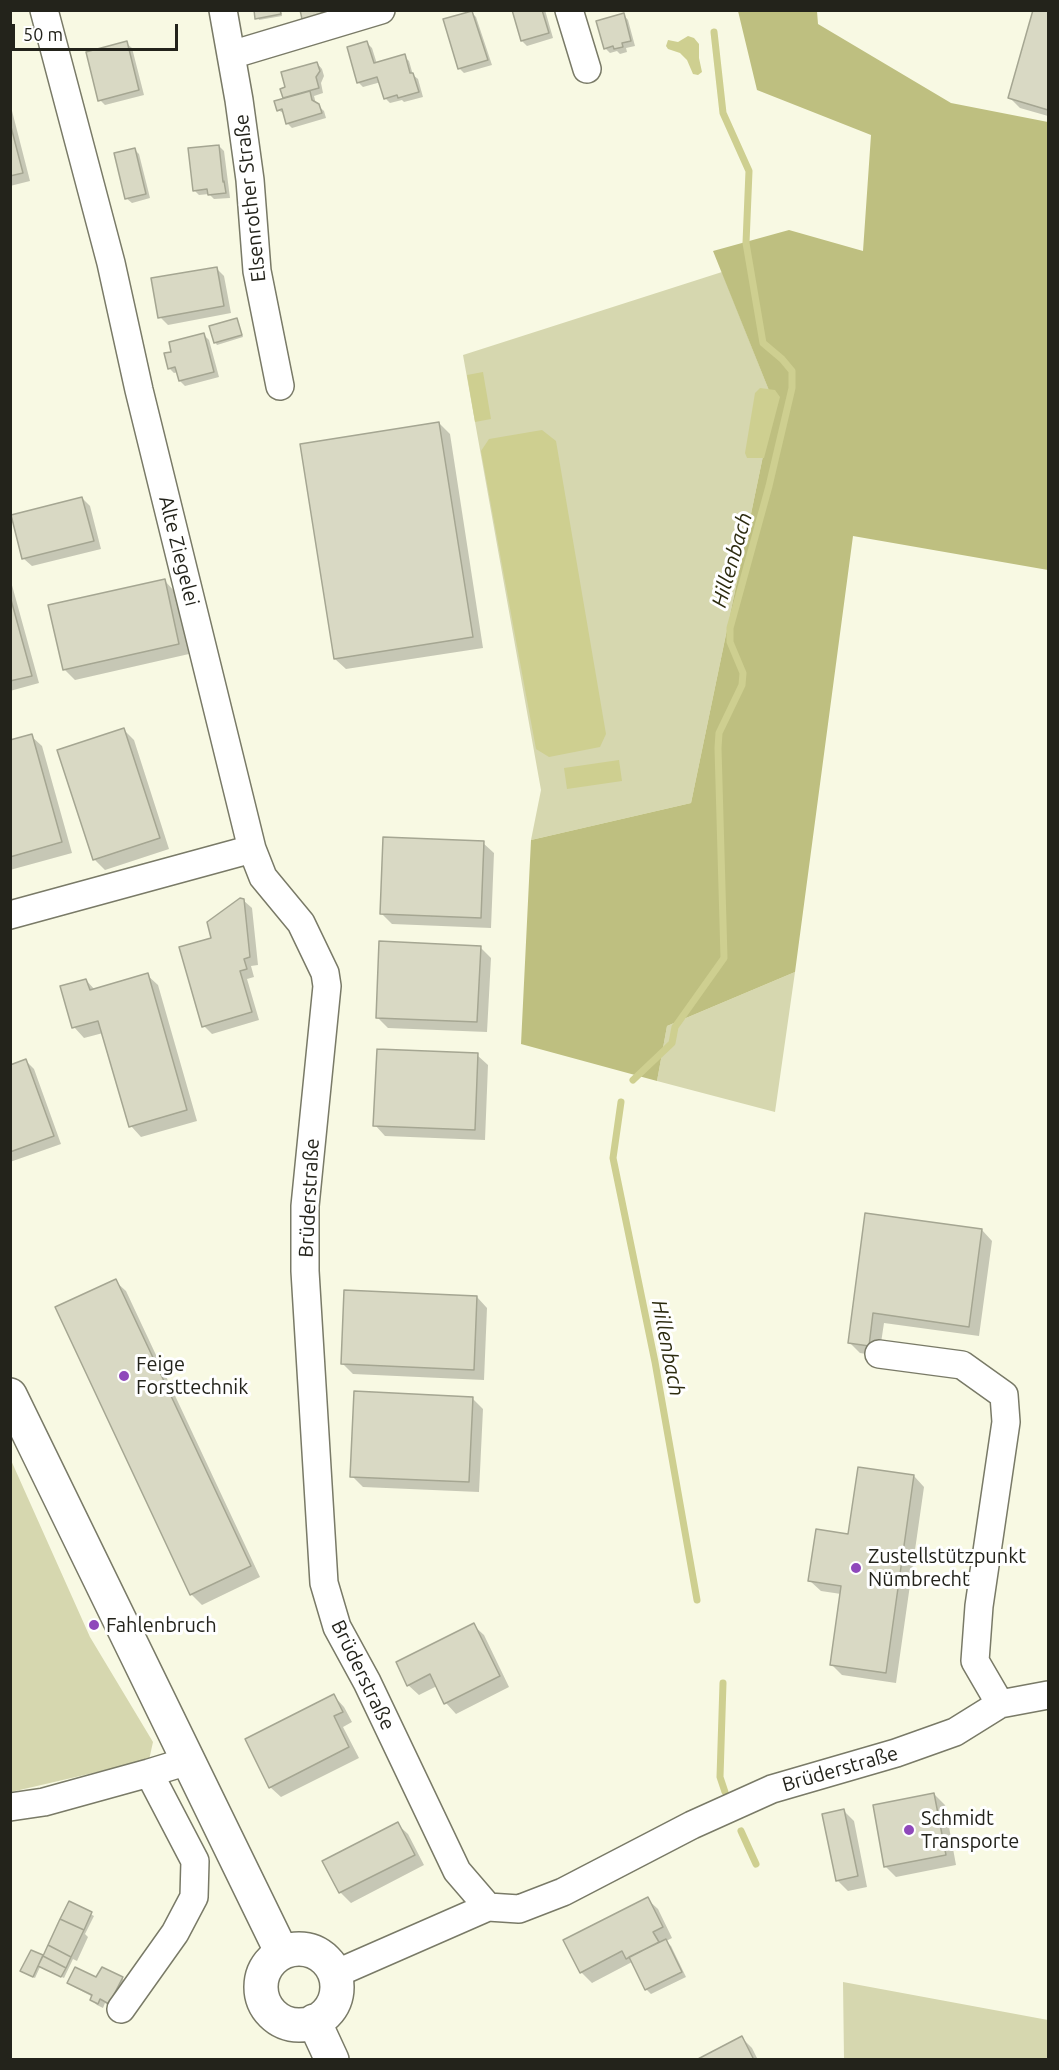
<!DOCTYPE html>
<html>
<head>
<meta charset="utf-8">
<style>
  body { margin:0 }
  #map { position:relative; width:1059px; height:2070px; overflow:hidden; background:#f8f9e3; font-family:Ubuntu,sans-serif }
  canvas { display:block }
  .frame { position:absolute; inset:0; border:12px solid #23231b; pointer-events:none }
  .scale { position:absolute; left:12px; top:24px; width:166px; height:27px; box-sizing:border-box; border:3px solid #23231b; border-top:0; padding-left:8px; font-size:18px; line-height:21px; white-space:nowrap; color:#23231b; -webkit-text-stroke:4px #fff; paint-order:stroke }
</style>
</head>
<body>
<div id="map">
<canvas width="1059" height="2070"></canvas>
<div class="frame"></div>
<div class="scale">50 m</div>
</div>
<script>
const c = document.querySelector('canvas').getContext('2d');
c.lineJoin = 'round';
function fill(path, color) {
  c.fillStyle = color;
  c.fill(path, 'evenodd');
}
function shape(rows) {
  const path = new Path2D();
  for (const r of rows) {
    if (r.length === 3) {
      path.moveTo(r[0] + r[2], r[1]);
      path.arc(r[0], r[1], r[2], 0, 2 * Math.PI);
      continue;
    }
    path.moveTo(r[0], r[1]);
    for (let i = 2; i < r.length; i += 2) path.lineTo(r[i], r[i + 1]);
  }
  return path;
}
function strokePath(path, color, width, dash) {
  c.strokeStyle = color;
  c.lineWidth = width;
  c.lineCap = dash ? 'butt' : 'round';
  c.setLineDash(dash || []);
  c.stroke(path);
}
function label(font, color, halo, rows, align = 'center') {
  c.font = font + ' Ubuntu,sans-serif';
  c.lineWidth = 6;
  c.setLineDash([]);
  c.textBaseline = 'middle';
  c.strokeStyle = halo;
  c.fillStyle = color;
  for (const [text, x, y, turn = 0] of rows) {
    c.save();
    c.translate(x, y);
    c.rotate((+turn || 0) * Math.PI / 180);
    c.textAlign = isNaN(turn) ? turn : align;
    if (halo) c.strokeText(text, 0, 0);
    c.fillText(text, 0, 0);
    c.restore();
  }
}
fill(shape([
  [722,272,774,403,691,803,531,840,541,790,463,355],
  [795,972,775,1112,657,1081,667,1026],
  [10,1458,90,1637,153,1742,149,1760,11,1792],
  [843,1982,1048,2020,1048,2059,844,2059]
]), '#d6d7af');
fill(shape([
  [738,11,817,11,818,24,951,103,1048,122,1048,570,853,536,795,972,667,1026,657,1081,521,1044,531,840,691,803,774,403,713,251,789,230,863,251,871,135,757,90]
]), '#bebf80');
fill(shape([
  [688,36,694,38,699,44,699,58,702,72,698,75,693,74,687,60,680,53,668,49,666,46,668,40,678,42],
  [483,372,491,419,475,422,467,375],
  [760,388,775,390,780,397,764,458,747,458,745,453,755,393],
  [542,430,556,441,606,734,600,747,549,757,536,749,481,451,489,439],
  [619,760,622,781,567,789,564,768]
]), '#cecf90');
fill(shape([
  [255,10,281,10,282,16,259,20],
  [513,10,545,10,553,38,527,46,522,41],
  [1035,10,1048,10,1048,116,1020,108,1009,97],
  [471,12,476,17,492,65,464,73,459,68],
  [623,14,628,20,635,46,626,48,627,52,620,54,617,51,610,53,605,48],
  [126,43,132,48,144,95,105,105,100,100],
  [367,43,372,48,377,64,404,56,409,61,413,75,418,79,423,97,404,102,402,100,390,103,385,98,381,82,363,87,358,82],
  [317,63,322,69,324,76,321,83,323,93,314,96,316,104,324,111,326,118,292,128,287,123,285,114,278,110,285,99,282,90,287,88],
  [10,103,30,181,10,186],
  [219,146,224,151,230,198,214,199,209,194,199,195,194,190],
  [134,149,139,154,150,198,132,203,126,198],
  [216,268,224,276,231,313,168,325,160,317],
  [237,320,243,337,217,345,215,342],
  [204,335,209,340,219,377,185,386,180,381,178,372,174,373,169,368],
  [439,423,450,434,483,648,346,669,335,659],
  [82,498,90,506,101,549,32,566,24,559],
  [10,578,39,683,10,691],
  [165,581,175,592,189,654,75,680,64,669],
  [124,730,134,740,169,849,105,870,94,859],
  [31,736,42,746,72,853,10,870,10,742],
  [483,843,494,853,491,928,392,924,381,913],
  [243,900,252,908,258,965,251,966,254,977,247,979,259,1020,212,1034,204,1026,213,939],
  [480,947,491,958,487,1032,388,1028,378,1018],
  [147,975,158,985,197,1121,141,1137,131,1126,103,1033,84,1038,74,1027,86,980,95,990],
  [477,1055,488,1065,485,1140,385,1136,375,1125],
  [26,1061,34,1069,61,1144,10,1162,10,1066],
  [867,1214,982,1230,992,1241,979,1336,884,1323,879,1356,860,1353,849,1342],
  [115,1281,126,1291,260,1577,202,1605,191,1594],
  [477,1297,487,1308,484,1380,353,1374,343,1364],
  [472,1398,483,1409,479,1492,363,1487,352,1476],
  [914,1476,924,1487,896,1683,842,1675,831,1664,841,1594,821,1591,810,1581,850,1536],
  [473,1625,484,1635,509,1687,456,1714,446,1703,437,1686,419,1695,408,1685],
  [334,1696,344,1707,352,1722,343,1727,359,1758,281,1797,270,1787],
  [934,1794,945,1805,956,1865,896,1877,885,1866],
  [844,1811,854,1821,867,1887,848,1891,837,1880],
  [397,1824,408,1834,424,1865,351,1903,341,1893,324,1861],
  [647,1899,658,1909,672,1938,666,1941,671,1946,686,1977,651,1994,646,1989,632,1962,592,1983,581,1972,565,1941],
  [69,1903,94,1916,85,1934,88,1937,77,1961,73,1959,64,1978,40,1967,35,1978,24,1973,22,1971,32,1952,44,1957],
  [122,1978,127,1983,114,2008,105,2003,103,2008,97,2005,92,2000,93,1997,74,1987,69,1982],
  [742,2038,752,2048,758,2060,700,2060]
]), '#0003');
strokePath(shape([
  [633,1080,672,1043,675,1027,724,958,718,748,719,733,742,685,743,673,730,642,730,628,769,486,792,388,792,371,782,359,763,343,746,243,749,171,723,113,714,32],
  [621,1102,613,1158,655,1362,697,1600],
  [723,1683,720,1777,725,1792],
  [741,1831,756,1864]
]), '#cecf90', 7);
const building = shape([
  [254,10,280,10,281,14,255,19,254,10],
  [300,10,321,10,322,15,302,19,300,10],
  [512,10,542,10,549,33,521,41,512,10],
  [1033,10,1048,10,1048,110,1008,98,1033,10],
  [472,11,488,60,458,69,443,19,472,11],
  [624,13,631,41,622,43,623,47,614,49,613,46,604,49,596,21,624,13],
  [127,41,139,90,98,101,86,52,127,41],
  [367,41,374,63,405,54,410,73,413,73,419,92,398,98,397,95,384,99,377,77,357,83,347,47,367,41],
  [317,62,320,71,316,77,319,88,283,98,280,89,285,87,281,72,317,62],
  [310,91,312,100,319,104,322,113,286,124,282,109,277,111,274,101,310,91],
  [10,123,23,173,10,176,10,123],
  [219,145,223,182,224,181,226,193,208,195,207,189,193,191,188,148,219,145],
  [135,148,146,194,125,199,114,153,135,148],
  [217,267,224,306,158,318,151,278,217,267],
  [237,318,242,335,214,343,209,326,237,318],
  [204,333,214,372,179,381,175,367,168,369,164,353,171,352,169,342,204,333],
  [439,422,473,637,334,659,300,444,439,422],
  [82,497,94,541,22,559,11,515,82,497],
  [165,579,179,644,63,670,48,605,165,579],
  [10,596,32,676,10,681,10,596],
  [124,728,160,838,93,860,57,750,124,728],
  [32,734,62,842,10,857,10,740,32,734],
  [383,837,484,841,481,918,380,914,383,837],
  [240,898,244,899,250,957,244,959,247,969,240,971,252,1012,202,1027,179,947,211,938,207,922,240,898],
  [379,941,481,946,477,1022,376,1018,379,941],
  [148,973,187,1110,129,1127,98,1021,72,1028,60,986,86,979,90,990,148,973],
  [377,1049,478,1053,475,1130,373,1126,377,1049],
  [26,1059,54,1136,10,1152,10,1065,26,1059],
  [865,1213,982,1229,969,1327,873,1313,869,1346,848,1343,865,1213],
  [116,1279,251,1566,190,1595,55,1307,116,1279],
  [344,1290,477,1296,474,1370,341,1364,344,1290],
  [354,1391,473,1397,469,1482,350,1477,354,1391],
  [858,1467,914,1475,886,1673,830,1665,841,1586,808,1581,816,1529,848,1534,858,1467],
  [474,1623,500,1676,444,1704,430,1674,407,1686,396,1662,474,1623],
  [334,1694,343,1712,334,1716,349,1747,269,1788,245,1739,334,1694],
  [934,1793,946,1855,884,1867,873,1805,934,1793],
  [844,1809,858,1876,836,1881,822,1814,844,1809],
  [398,1822,415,1855,339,1893,322,1861,398,1822],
  [648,1897,663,1927,653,1932,659,1942,626,1959,622,1951,580,1973,563,1940,648,1897],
  [69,1901,92,1912,84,1930,60,1919,69,1901],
  [60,1919,84,1930,71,1957,48,1945,60,1919],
  [666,1939,682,1972,645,1990,629,1957,666,1939],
  [48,1945,71,1957,66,1968,43,1956,48,1945],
  [31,1950,43,1955,33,1977,20,1971,31,1950],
  [43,1956,66,1968,61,1977,38,1966,43,1956],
  [75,1967,96,1977,102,1967,123,1977,109,2004,100,1999,98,2004,90,2000,92,1995,67,1983,75,1967],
  [742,2036,754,2060,696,2060,742,2036]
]);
fill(building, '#d9d9c4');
strokePath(building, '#a5a692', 1.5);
const minor = shape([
  [44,10,111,263,139,390,252,849,263,877,301,923,325,973,327,986,305,1206,305,1271,324,1583,337,1627,367,1682,457,1871,488,1907,519,1909,563,1892,692,1825,772,1789,896,1753,955,1732,1000,1704,975,1661,979,1606,1006,1422,1004,1395,962,1365,879,1354],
  [223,10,239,100,250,180,257,271,280,386],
  [569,10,587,69],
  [231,55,381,10],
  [10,915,252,849],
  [1000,1704,1048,1695],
  [10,1807,44,1802,149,1773,188,1761],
  [335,1974,488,1907],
  [121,2009,175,1933,194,1897,195,1861,149,1773]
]);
const secondary = shape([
  [10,1395,282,1953],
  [299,1987,38],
  [314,2021,332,2060]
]);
strokePath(minor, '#797a67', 30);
strokePath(secondary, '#797a67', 36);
strokePath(minor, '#fff', 27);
strokePath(secondary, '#fff', 33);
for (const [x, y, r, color] of [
  [124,1376,6,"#8f48bb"],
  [856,1568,6,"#8f48bb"],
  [94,1625,6,"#8f48bb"],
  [909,1830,6,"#8f48bb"]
]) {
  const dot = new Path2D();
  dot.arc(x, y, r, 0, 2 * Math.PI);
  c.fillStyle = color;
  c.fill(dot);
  strokePath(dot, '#fff', 2);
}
label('20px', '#23231b', '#fff', [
  ["Elsenrother Straße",250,198,-96],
  ["Alte Ziegelei",179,551,76],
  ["Brüderstraße",309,1198,-87],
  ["Brüderstraße",363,1675,64],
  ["Brüderstraße",840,1769,-16]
]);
label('20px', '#23231b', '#fff', [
  ["Feige",136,1364],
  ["Forsttechnik",136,1387],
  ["Zustellstützpunkt",868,1556],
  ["Nümbrecht",868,1579],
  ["Fahlenbruch",106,1625],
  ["Schmidt",921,1818],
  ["Transporte",921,1841]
], 'left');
label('italic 21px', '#2c2b0f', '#fff', [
  ["Hillenbach",732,560,-74],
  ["Hillenbach",668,1348,79]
]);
</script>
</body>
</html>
